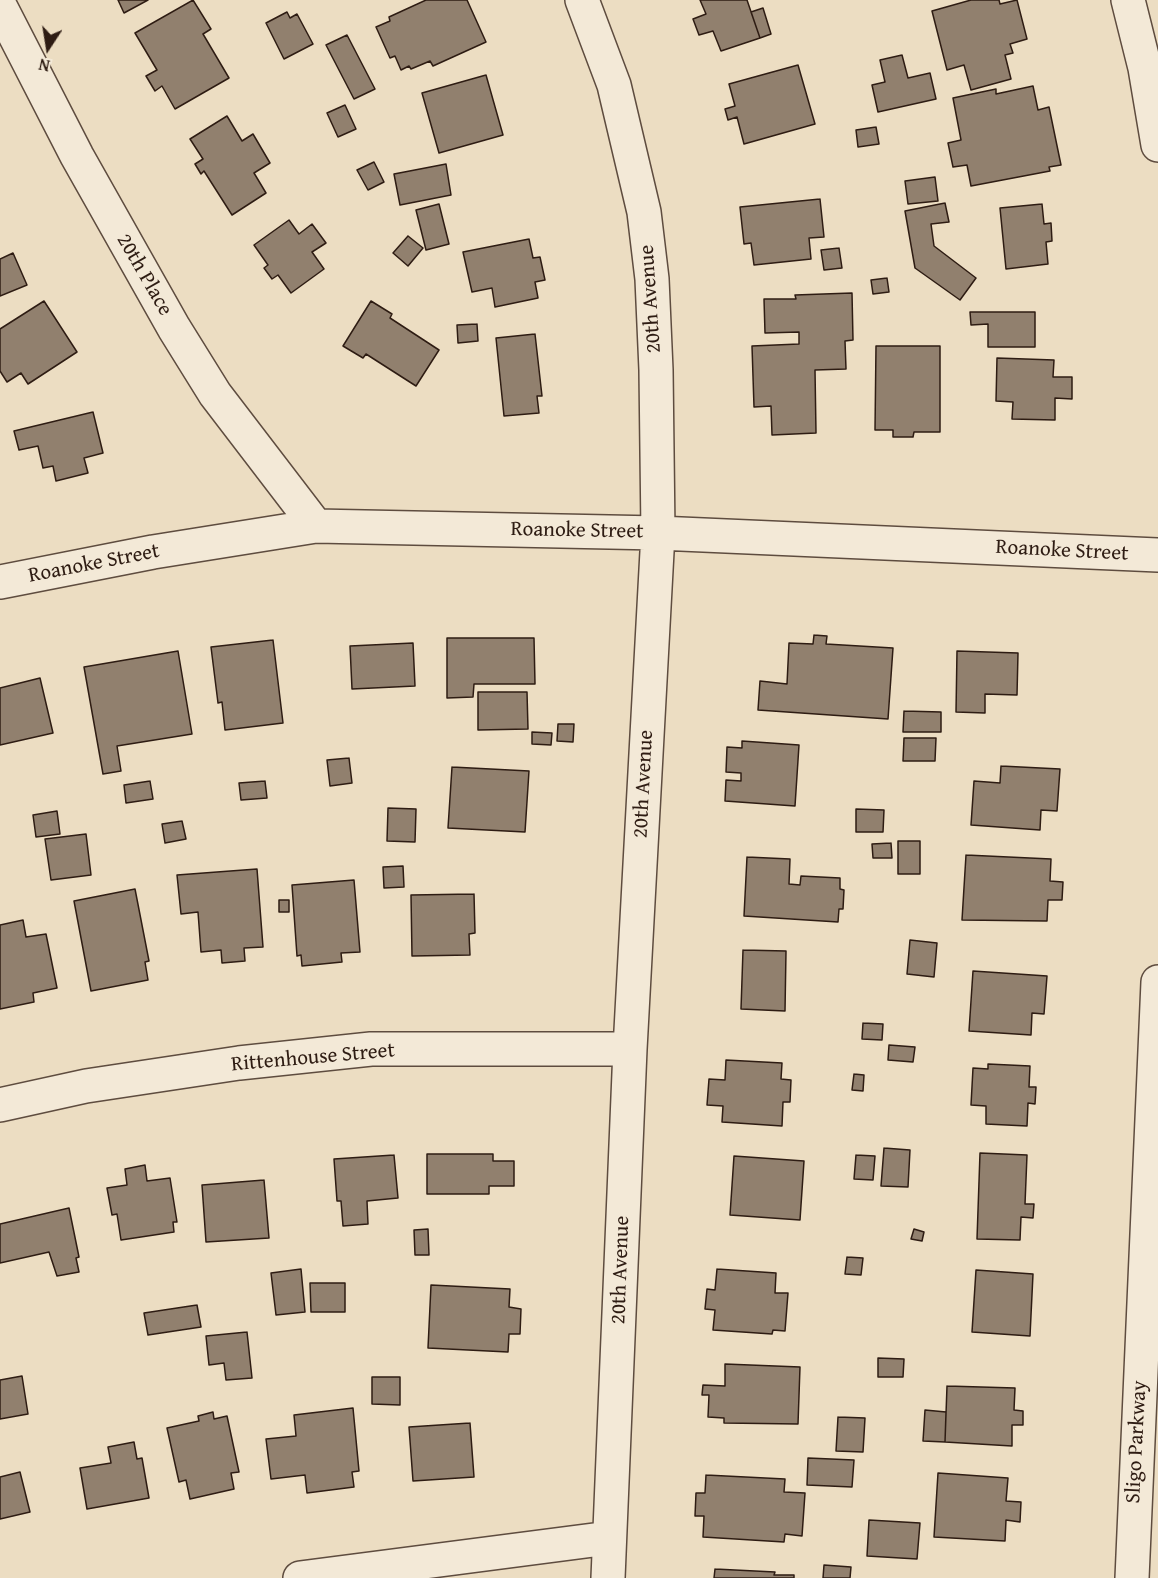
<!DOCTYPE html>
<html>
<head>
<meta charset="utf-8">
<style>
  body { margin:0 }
  #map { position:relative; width:1158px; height:1578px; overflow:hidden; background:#ecddc2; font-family:"Gentium Book Plus",serif }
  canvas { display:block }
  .north { position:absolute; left:18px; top:18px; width:60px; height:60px; -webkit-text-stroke:4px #f3e9d7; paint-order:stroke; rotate:192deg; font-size:16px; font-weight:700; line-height:24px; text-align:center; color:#2e1c13 }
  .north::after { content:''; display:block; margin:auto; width:21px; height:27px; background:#2e1c13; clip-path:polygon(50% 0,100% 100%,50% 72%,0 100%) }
</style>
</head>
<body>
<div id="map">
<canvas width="1158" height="1578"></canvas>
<div class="north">N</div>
</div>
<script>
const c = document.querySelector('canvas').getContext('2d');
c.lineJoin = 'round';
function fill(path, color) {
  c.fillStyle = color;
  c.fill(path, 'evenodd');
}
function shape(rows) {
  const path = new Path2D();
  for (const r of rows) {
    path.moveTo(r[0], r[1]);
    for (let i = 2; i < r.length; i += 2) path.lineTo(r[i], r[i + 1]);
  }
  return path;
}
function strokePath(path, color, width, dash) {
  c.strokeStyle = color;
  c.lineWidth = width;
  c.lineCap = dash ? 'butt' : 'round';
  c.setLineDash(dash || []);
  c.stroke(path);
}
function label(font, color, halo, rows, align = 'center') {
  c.font = font + ' "Gentium Book Plus",serif';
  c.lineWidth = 4.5;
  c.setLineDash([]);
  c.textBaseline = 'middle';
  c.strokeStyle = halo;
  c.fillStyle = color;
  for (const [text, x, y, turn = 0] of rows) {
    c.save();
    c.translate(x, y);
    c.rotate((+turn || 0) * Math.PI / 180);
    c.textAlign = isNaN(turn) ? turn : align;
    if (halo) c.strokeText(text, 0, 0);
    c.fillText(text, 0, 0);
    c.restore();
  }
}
const building = shape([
  [118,0,148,0,124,13,118,0],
  [193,0,211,29,203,34,229,78,175,109,162,86,155,91,146,76,157,70,135,33,193,0],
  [426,0,467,0,486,42,433,66,430,61,411,69,409,66,401,70,395,56,390,58,376,27,390,21,389,17,426,0],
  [700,0,747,0,760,38,721,51,713,31,699,35,693,19,706,14,700,0],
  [971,0,999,0,1000,4,1017,0,1027,39,1010,44,1013,53,1005,55,1011,79,971,90,964,65,947,70,932,11,971,0],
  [763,8,771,34,760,38,751,12,763,8],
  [287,12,290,18,297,14,313,44,284,59,266,23,287,12],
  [347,35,375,89,354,99,326,45,347,35],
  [902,55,908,78,930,73,936,99,878,112,872,85,885,82,880,60,902,55],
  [798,65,815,124,744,144,737,117,728,120,725,109,735,106,729,84,798,65],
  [486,75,503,135,439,153,422,93,486,75],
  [1033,86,1038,110,1049,107,1061,165,1049,167,1050,171,971,186,967,165,953,167,948,143,961,140,953,98,996,89,996,94,1033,86],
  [345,105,356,129,338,137,327,113,345,105],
  [227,116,242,141,253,134,270,163,254,173,266,193,232,215,204,171,201,174,195,164,203,159,190,139,227,116],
  [876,127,879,144,858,147,856,130,876,127],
  [374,162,384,182,368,190,357,170,374,162],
  [446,164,451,195,400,205,394,174,446,164],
  [935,177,938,201,908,204,905,181,935,177],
  [820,199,824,237,809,238,811,259,754,265,751,243,744,244,740,207,820,199],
  [945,203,949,222,931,224,934,246,976,278,960,300,915,268,905,211,945,203],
  [439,204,449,244,426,250,416,210,439,204],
  [1042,204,1044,224,1051,223,1052,241,1046,242,1048,264,1006,269,1000,208,1042,204],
  [289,220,299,234,312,224,326,243,312,252,324,269,291,293,278,275,272,279,264,268,268,265,254,245,289,220],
  [408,236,423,248,408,266,393,253,408,236],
  [529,239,533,258,540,257,545,280,535,282,538,298,495,307,492,288,472,292,463,252,529,239],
  [839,248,842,268,824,270,821,250,839,248],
  [13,253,27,285,0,296,0,259,13,253],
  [887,278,889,292,873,294,871,280,887,278],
  [852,293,853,340,845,341,846,369,815,370,816,433,772,435,771,406,754,407,752,346,799,344,799,332,765,333,764,299,796,299,795,295,852,293],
  [44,301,77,352,28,384,21,373,7,382,0,371,0,329,44,301],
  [371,301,392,314,390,318,439,350,416,386,366,354,363,358,343,346,371,301],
  [970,312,1035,312,1035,347,988,347,988,324,971,325,970,312],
  [477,324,478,341,458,343,457,325,477,324],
  [535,334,542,396,537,396,539,413,504,416,496,338,535,334],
  [876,346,940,346,940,432,914,432,913,437,893,437,893,430,875,430,876,346],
  [997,358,1054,360,1053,377,1072,377,1072,399,1055,398,1055,420,1012,419,1013,402,996,401,997,358],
  [93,412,103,453,84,458,88,473,56,481,53,466,43,468,38,446,19,450,14,431,93,412],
  [814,635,827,636,826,644,893,648,888,719,758,710,760,681,787,684,789,643,813,644,814,635],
  [447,638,534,638,535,684,474,684,473,697,447,698,447,638],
  [273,640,283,723,225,730,222,702,218,703,211,647,273,640],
  [413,643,415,686,352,689,350,646,413,643],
  [178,651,192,734,117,746,121,771,103,774,84,667,178,651],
  [957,651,1018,653,1017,695,985,694,985,713,956,712,957,651],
  [40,678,53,733,0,745,0,688,40,678],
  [478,692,527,692,528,729,478,730,478,692],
  [904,711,941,712,941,732,903,732,904,711],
  [558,724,574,724,573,742,557,741,558,724],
  [532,732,552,733,551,745,532,744,532,732],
  [904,738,936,738,935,761,903,761,904,738],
  [742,741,799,745,795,806,725,801,726,780,741,781,741,773,726,772,727,747,742,748,742,741],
  [349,758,352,783,330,786,327,760,349,758],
  [1001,766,1060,769,1057,811,1041,810,1040,830,971,825,974,781,1000,783,1001,766],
  [452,767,529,771,525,832,448,828,452,767],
  [150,781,153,799,126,803,124,785,150,781],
  [265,781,267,798,241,800,239,783,265,781],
  [388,808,416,809,415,842,387,841,388,808],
  [856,809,884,810,883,832,856,832,856,809],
  [57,811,60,834,36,837,33,815,57,811],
  [182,821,186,839,165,843,162,824,182,821],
  [86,834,91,875,51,880,45,839,86,834],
  [898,841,920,841,920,874,898,874,898,841],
  [891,843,892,858,873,858,872,844,891,843],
  [966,855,1051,859,1050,881,1063,882,1062,900,1048,900,1047,921,962,920,966,855],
  [747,857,790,859,789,884,800,885,801,876,840,878,840,889,844,890,843,909,839,909,838,922,744,916,747,857],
  [403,866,404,887,384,888,383,867,403,866],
  [257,869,263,947,244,948,245,961,222,963,221,950,201,952,198,912,181,914,177,875,257,869],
  [354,880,360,952,341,953,342,962,302,966,301,955,297,956,292,885,354,880],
  [135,889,149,961,145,962,148,980,91,991,74,901,135,889],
  [474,894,475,933,469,934,470,955,412,956,411,895,474,894],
  [279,900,289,900,289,912,279,912,279,900],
  [23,920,26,937,46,934,57,988,33,993,34,1002,0,1009,0,925,23,920],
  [910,940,937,943,934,977,907,974,910,940],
  [743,950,786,951,785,1011,741,1009,743,950],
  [973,971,1047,976,1044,1014,1032,1013,1031,1035,969,1031,973,971],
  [863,1023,883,1024,882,1040,862,1039,863,1023],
  [889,1045,915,1047,913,1062,888,1060,889,1045],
  [726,1060,782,1063,781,1079,791,1080,790,1102,783,1102,782,1126,722,1122,723,1106,707,1105,709,1079,725,1080,726,1060],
  [988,1064,1030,1066,1029,1087,1036,1087,1035,1104,1028,1103,1027,1126,986,1124,986,1106,971,1105,973,1068,988,1069,988,1064],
  [854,1074,864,1075,863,1091,852,1090,854,1074],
  [884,1148,910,1150,908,1187,881,1186,884,1148],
  [980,1153,1027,1155,1025,1204,1034,1204,1033,1218,1021,1217,1020,1240,977,1239,980,1153],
  [427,1154,493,1154,493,1161,514,1161,514,1186,489,1186,489,1194,427,1194,427,1154],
  [394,1155,398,1198,367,1201,368,1224,343,1226,341,1201,337,1201,334,1159,394,1155],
  [856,1155,875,1156,873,1180,854,1179,856,1155],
  [734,1156,804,1161,800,1220,730,1215,734,1156],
  [145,1165,147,1181,170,1178,177,1222,173,1222,174,1232,121,1240,117,1214,112,1215,107,1188,127,1185,125,1169,145,1165],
  [264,1180,269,1238,206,1242,202,1185,264,1180],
  [69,1208,79,1257,76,1258,79,1272,57,1276,49,1252,0,1263,0,1224,69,1208],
  [428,1229,429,1255,415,1255,414,1230,428,1229],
  [914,1229,924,1232,922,1241,911,1239,914,1229],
  [847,1257,863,1258,861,1275,845,1274,847,1257],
  [301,1269,305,1312,276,1315,271,1273,301,1269],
  [717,1269,776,1273,775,1293,788,1293,785,1331,773,1330,772,1334,713,1330,715,1310,705,1309,707,1289,715,1290,717,1269],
  [976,1270,1033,1274,1030,1336,972,1332,976,1270],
  [310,1283,345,1283,345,1312,311,1312,310,1283],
  [431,1285,510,1289,509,1307,521,1309,520,1334,509,1334,508,1352,428,1348,431,1285],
  [197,1305,201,1327,148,1335,144,1313,197,1305],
  [247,1332,252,1378,226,1380,224,1363,209,1365,206,1336,247,1332],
  [878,1358,904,1359,903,1377,878,1377,878,1358],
  [725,1364,800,1367,798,1424,724,1423,724,1418,708,1417,709,1395,702,1395,703,1385,725,1386,725,1364],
  [22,1376,28,1414,0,1419,0,1380,22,1376],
  [372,1377,400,1377,400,1405,372,1404,372,1377],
  [947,1386,1015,1388,1014,1410,1023,1411,1023,1425,1012,1425,1012,1446,945,1442,947,1386],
  [353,1408,359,1471,352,1472,354,1487,307,1493,305,1475,271,1479,266,1439,296,1436,294,1415,353,1408],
  [925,1410,946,1412,945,1442,923,1441,925,1410],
  [213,1412,214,1419,227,1416,239,1472,231,1473,234,1489,190,1499,186,1480,179,1482,167,1428,199,1421,198,1416,213,1412],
  [838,1417,865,1418,863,1452,836,1451,838,1417],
  [470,1423,474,1477,413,1481,409,1427,470,1423],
  [134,1442,137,1459,142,1458,149,1498,87,1509,80,1468,111,1463,108,1447,134,1442],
  [808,1458,854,1460,852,1487,807,1485,808,1458],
  [20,1472,30,1512,0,1519,0,1477,20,1472],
  [938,1473,1008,1478,1006,1501,1021,1502,1020,1522,1006,1520,1005,1541,934,1537,938,1473],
  [706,1475,785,1479,784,1492,805,1493,802,1536,785,1534,784,1542,703,1537,704,1516,695,1516,696,1493,705,1493,706,1475],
  [869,1520,920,1523,917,1559,867,1556,869,1520],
  [824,1565,851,1567,850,1578,823,1578,824,1565],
  [715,1569,775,1572,774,1575,794,1575,794,1578,714,1578,715,1569]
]);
fill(building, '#91806e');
strokePath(building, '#2e1c13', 1.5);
const street = shape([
  [582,0,614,85,644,212,652,279,656,370,658,533,630,1049,608,1578],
  [1128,0,1145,68,1158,145],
  [0,6,77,156,174,328,215,394,316,526],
  [0,582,153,552,316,526,658,533,1158,555],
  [0,1105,86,1086,239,1063,371,1049,630,1049],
  [300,1578,609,1538],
  [1132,1578,1158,982]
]);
strokePath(street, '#5e4c3f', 36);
strokePath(street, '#f3e9d7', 33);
label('21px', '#2e1c13', '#f3e9d7', [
  ["20th Place",144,275,60],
  ["20th Avenue",651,299,-94],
  ["Roanoke Street",577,531,1],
  ["Roanoke Street",1062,551,3],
  ["Roanoke Street",94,564,-11],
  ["20th Avenue",644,784,-87],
  ["Rittenhouse Street",313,1058,-5],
  ["20th Avenue",621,1270,-88],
  ["Sligo Parkway",1137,1442,-87]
]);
</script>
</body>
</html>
